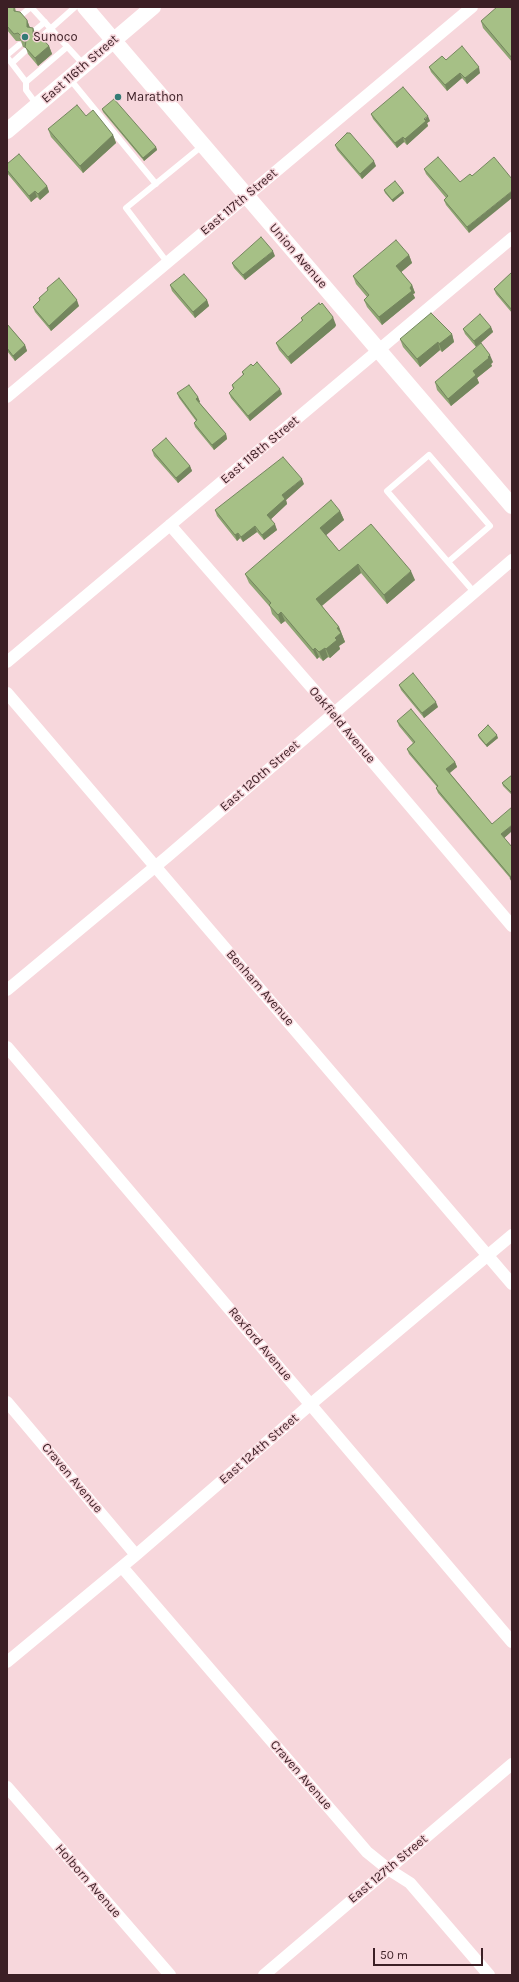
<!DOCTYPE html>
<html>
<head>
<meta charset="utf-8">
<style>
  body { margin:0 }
  #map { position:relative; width:519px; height:1982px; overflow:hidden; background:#f7d7dc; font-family:Karla,sans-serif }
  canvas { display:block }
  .frame { position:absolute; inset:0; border:8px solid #3c1f25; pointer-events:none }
  .scale { position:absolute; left:373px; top:1948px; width:110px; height:18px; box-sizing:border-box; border:2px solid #3c1f25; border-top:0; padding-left:5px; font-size:12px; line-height:14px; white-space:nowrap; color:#3c1f25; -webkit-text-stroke:3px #f7d7dc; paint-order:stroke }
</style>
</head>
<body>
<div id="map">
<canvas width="519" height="1982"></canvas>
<div class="frame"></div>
<div class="scale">50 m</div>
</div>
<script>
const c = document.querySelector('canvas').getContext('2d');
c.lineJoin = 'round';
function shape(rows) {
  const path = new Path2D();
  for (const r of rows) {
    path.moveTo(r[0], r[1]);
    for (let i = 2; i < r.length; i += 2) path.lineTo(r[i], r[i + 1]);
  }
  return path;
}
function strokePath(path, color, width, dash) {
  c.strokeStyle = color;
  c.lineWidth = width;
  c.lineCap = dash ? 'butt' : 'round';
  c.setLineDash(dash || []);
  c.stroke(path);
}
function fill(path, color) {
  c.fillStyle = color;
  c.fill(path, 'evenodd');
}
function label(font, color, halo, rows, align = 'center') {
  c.font = font + ' Karla,sans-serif';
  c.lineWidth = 3;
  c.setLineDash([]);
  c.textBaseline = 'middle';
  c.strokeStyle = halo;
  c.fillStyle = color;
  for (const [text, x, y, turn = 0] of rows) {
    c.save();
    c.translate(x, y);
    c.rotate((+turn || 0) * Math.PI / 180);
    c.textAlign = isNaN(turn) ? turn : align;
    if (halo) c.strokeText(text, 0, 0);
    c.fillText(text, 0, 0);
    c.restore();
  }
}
strokePath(shape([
  [31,7,84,65],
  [20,16,31,7],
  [33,32,45,22],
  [39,39,75,7],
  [7,55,19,45],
  [7,57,26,82,26,90,37,105],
  [12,63,25,51],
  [69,78,156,184],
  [26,82,67,47],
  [167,262,126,208,202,146],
  [448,562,490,526,429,455,387,491,448,562,474,592]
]), '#fff', 6);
strokePath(shape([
  [7,397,472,7],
  [170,525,334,713,344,728,512,926],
  [7,662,512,238],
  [7,693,512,1284],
  [7,990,168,856,512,560],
  [7,1047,512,1642],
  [7,1402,136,1555],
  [122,1567,367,1852,388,1869,410,1883,489,1975],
  [7,1662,136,1555,311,1404,512,1235],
  [7,1787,170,1975],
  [264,1975,512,1764]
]), '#fff', 12);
strokePath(shape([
  [85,7,512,506],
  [7,131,153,7]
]), '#fff', 16);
fill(shape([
  [7,7,15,7,16,12,27,20,30,28,36,35,49,46,52,54,38,66,28,54,26,48,23,47,21,41,16,41,7,30],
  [512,7,512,62,483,28,481,21],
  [446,60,480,73,467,84,462,78,447,91,431,72,429,67],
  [102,109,156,147,157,150,144,161,103,112],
  [371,114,430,121,427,123,428,126,407,145,404,142,397,148,373,119],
  [86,116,113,135,116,143,83,173,51,137,48,129],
  [335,145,376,166,362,179,337,150],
  [7,164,47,186,49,192,40,200,37,197,31,202,7,173],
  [424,169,460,182,472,176,469,233,446,205,444,200,446,198,426,174],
  [384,190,403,191,404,193,393,202,385,193],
  [409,255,412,263,401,272,412,285,415,293,413,294,415,298,382,325,367,307,364,300,367,297,356,284,353,276],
  [275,256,245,280,234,268,232,263],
  [512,272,512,313,496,294,494,289],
  [170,285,207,300,209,306,195,318,172,291],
  [47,288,79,306,51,331,35,312,33,307,40,301,39,298,48,291],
  [301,318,336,325,335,327,291,364,279,350,276,343,302,321],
  [7,324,25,345,27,351,15,361,7,351],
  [491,327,493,332,476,347,465,334,463,329],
  [452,334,454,342,442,352,440,350,420,367,403,347,400,339],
  [493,362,491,364,492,366,477,378,479,383,451,406,437,390,435,382],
  [242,372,282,394,250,421,231,398,229,393,233,389,232,385,243,375],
  [177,393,198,397,200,402,199,402,226,434,227,439,214,450,195,427,194,423,196,421,179,398],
  [152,450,190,466,192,471,178,483,154,456],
  [304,484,286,500,287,504,271,519,277,530,264,540,257,532,243,542,240,538,237,541,217,516,215,510],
  [340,511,344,520,326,535,339,551,415,580,387,604,361,573,322,606,339,627,345,642,339,646,340,649,330,658,328,657,323,661,319,657,317,659,285,621,281,624,272,614,270,607,249,583,245,574],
  [399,685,438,707,424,718,401,690],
  [397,721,455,762,457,767,450,773,492,824,512,831,504,838,512,847,512,884,510,878,438,793,436,788,437,787,409,754,407,749,413,743,399,726],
  [478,735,498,738,487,747,479,738],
  [512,775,512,795,503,786,502,783]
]), '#8fa573');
fill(shape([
  [27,20,30,28,27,27],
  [33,28,36,35,35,42,33,34],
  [49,46,52,54,38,66,35,58],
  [479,67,480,73,467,84,465,78],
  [460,73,462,78,447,91,445,85],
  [428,116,430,121,427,123,428,126,407,145,405,139],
  [113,135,116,143,83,173,80,166],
  [403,137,404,142,397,148,395,143],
  [156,147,157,150,144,161,143,158],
  [374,161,376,166,362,179,360,174],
  [47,186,49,192,40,200,38,194],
  [35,191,37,197,31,202,29,196],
  [403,191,404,193,393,202,392,200],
  [512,191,512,198,469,233,467,227],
  [273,251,275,256,245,280,243,275],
  [409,255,412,263,399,274,396,266],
  [412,285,415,293,413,294,415,298,382,325,379,317],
  [77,300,79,306,51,331,49,326],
  [207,300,209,306,195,318,193,312],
  [333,317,336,325,335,327,291,364,288,357],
  [491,327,493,332,476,347,474,341],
  [452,334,454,342,442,352,439,344],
  [438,342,440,350,420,367,417,359],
  [25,345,27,351,15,361,13,356],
  [490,355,493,362,491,364,492,366,477,378,479,383,451,406,448,399,473,371],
  [280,389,282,394,250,421,248,416],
  [198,397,200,402,198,403,196,399],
  [226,434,227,439,214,450,212,445],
  [190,466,192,471,178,483,176,478],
  [302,479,304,484,286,500,287,504,269,521,267,515,282,495],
  [340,511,344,520,324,537,320,528],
  [275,524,277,530,264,540,262,535],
  [255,526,257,532,243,542,241,537],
  [238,533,240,538,237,541,235,535],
  [358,564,361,573,319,608,316,599],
  [411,571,415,580,387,604,384,595],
  [281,612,285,621,281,624,278,615],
  [339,627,345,642,339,646,340,649,330,658,326,649,335,638,337,628],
  [315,648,319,657,317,659,313,650],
  [325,648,328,657,323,661,319,652],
  [436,702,438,707,424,718,422,713],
  [497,735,498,738,487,747,486,745],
  [455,762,457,767,448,774,446,769],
  [512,825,512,831,503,839,501,834]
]), '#74865e');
const building = shape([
  [7,7,14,7,14,11,20,12,27,20,27,27,33,28,33,34,35,36,39,35,49,46,35,58,25,47,26,41,20,39,21,36,18,33,14,34,7,26,7,7],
  [497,7,512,7,512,58,481,21,497,7],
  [462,46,479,67,465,78,460,73,445,85,429,67,442,56,446,60,462,46],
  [403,87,428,116,424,119,426,121,405,139,403,137,395,143,371,114,403,87],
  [114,99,156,147,143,158,102,109,114,99],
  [77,105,86,116,93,110,113,135,80,166,48,129,77,105],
  [347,133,350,133,374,161,360,174,335,145,347,133],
  [19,154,47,186,38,194,35,191,29,196,7,170,7,164,19,154],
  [438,157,460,182,470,174,472,176,494,157,512,179,512,191,467,227,444,200,448,196,424,169,438,157],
  [395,181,403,191,392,200,384,190,395,181],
  [261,237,273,251,243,275,232,263,261,237],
  [396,240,409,255,396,266,412,285,410,288,412,291,379,317,364,300,369,295,353,276,396,240],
  [512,272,512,310,494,289,512,272],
  [184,274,207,300,193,312,170,285,184,274],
  [59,278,77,300,49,326,33,307,40,300,39,298,48,290,47,288,59,278],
  [319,303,320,305,322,303,333,317,332,319,288,357,276,343,303,320,301,318,319,303],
  [431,313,452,334,439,344,438,342,417,359,400,339,431,313],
  [480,314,491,327,474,341,463,329,480,314],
  [7,324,25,345,13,356,7,348,7,324],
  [481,343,490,355,488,357,489,358,473,371,476,375,448,399,435,382,481,343],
  [257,362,280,389,248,416,229,393,234,388,232,385,244,374,242,372,251,364,253,366,257,362],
  [189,385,198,397,196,399,226,434,212,445,194,423,197,420,177,393,189,385],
  [166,438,190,466,176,478,152,450,166,438],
  [283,457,302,479,282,495,285,499,267,515,275,524,262,535,255,526,241,537,238,533,235,535,215,510,283,457],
  [331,500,340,511,320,528,339,551,371,524,411,571,384,595,358,564,316,599,339,627,337,628,341,633,335,638,337,640,326,649,325,648,319,652,315,648,313,650,281,612,278,615,269,605,271,603,245,574,331,500],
  [413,673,436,702,422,713,399,685,413,673],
  [411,709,455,762,446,769,492,824,512,807,512,825,501,834,512,847,512,881,510,878,511,877,436,788,438,786,407,749,415,742,397,721,411,709],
  [488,725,497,735,486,745,478,735,488,725],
  [512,775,512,793,502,783,512,775]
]);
fill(building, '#a6c086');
strokePath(building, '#74865e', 1);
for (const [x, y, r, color] of [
  [25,37,4,"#337b75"],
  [118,97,4,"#337b75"]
]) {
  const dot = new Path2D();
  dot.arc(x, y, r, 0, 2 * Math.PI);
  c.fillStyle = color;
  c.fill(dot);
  strokePath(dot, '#f7d7dc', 1.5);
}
label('13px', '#3c1f25', '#f7d7dc', [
  ["Sunoco",33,37],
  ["Marathon",126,97]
], 'left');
label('13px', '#3c1f25', '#f7d7dc', [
  ["East 116th Street",80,69,-41],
  ["East 117th Street",239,202,-40],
  ["Union Avenue",298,256,49],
  ["East 118th Street",260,450,-40],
  ["Oakfield Avenue",342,725,50],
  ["East 120th Street",260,776,-41],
  ["Benham Avenue",260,988,49],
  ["Rexford Avenue",260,1344,50],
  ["East 124th Street",259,1449,-41],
  ["Craven Avenue",72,1478,50],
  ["Craven Avenue",301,1775,49],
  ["East 127th Street",388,1869,-40],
  ["Holborn Avenue",88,1881,49]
]);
</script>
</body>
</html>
